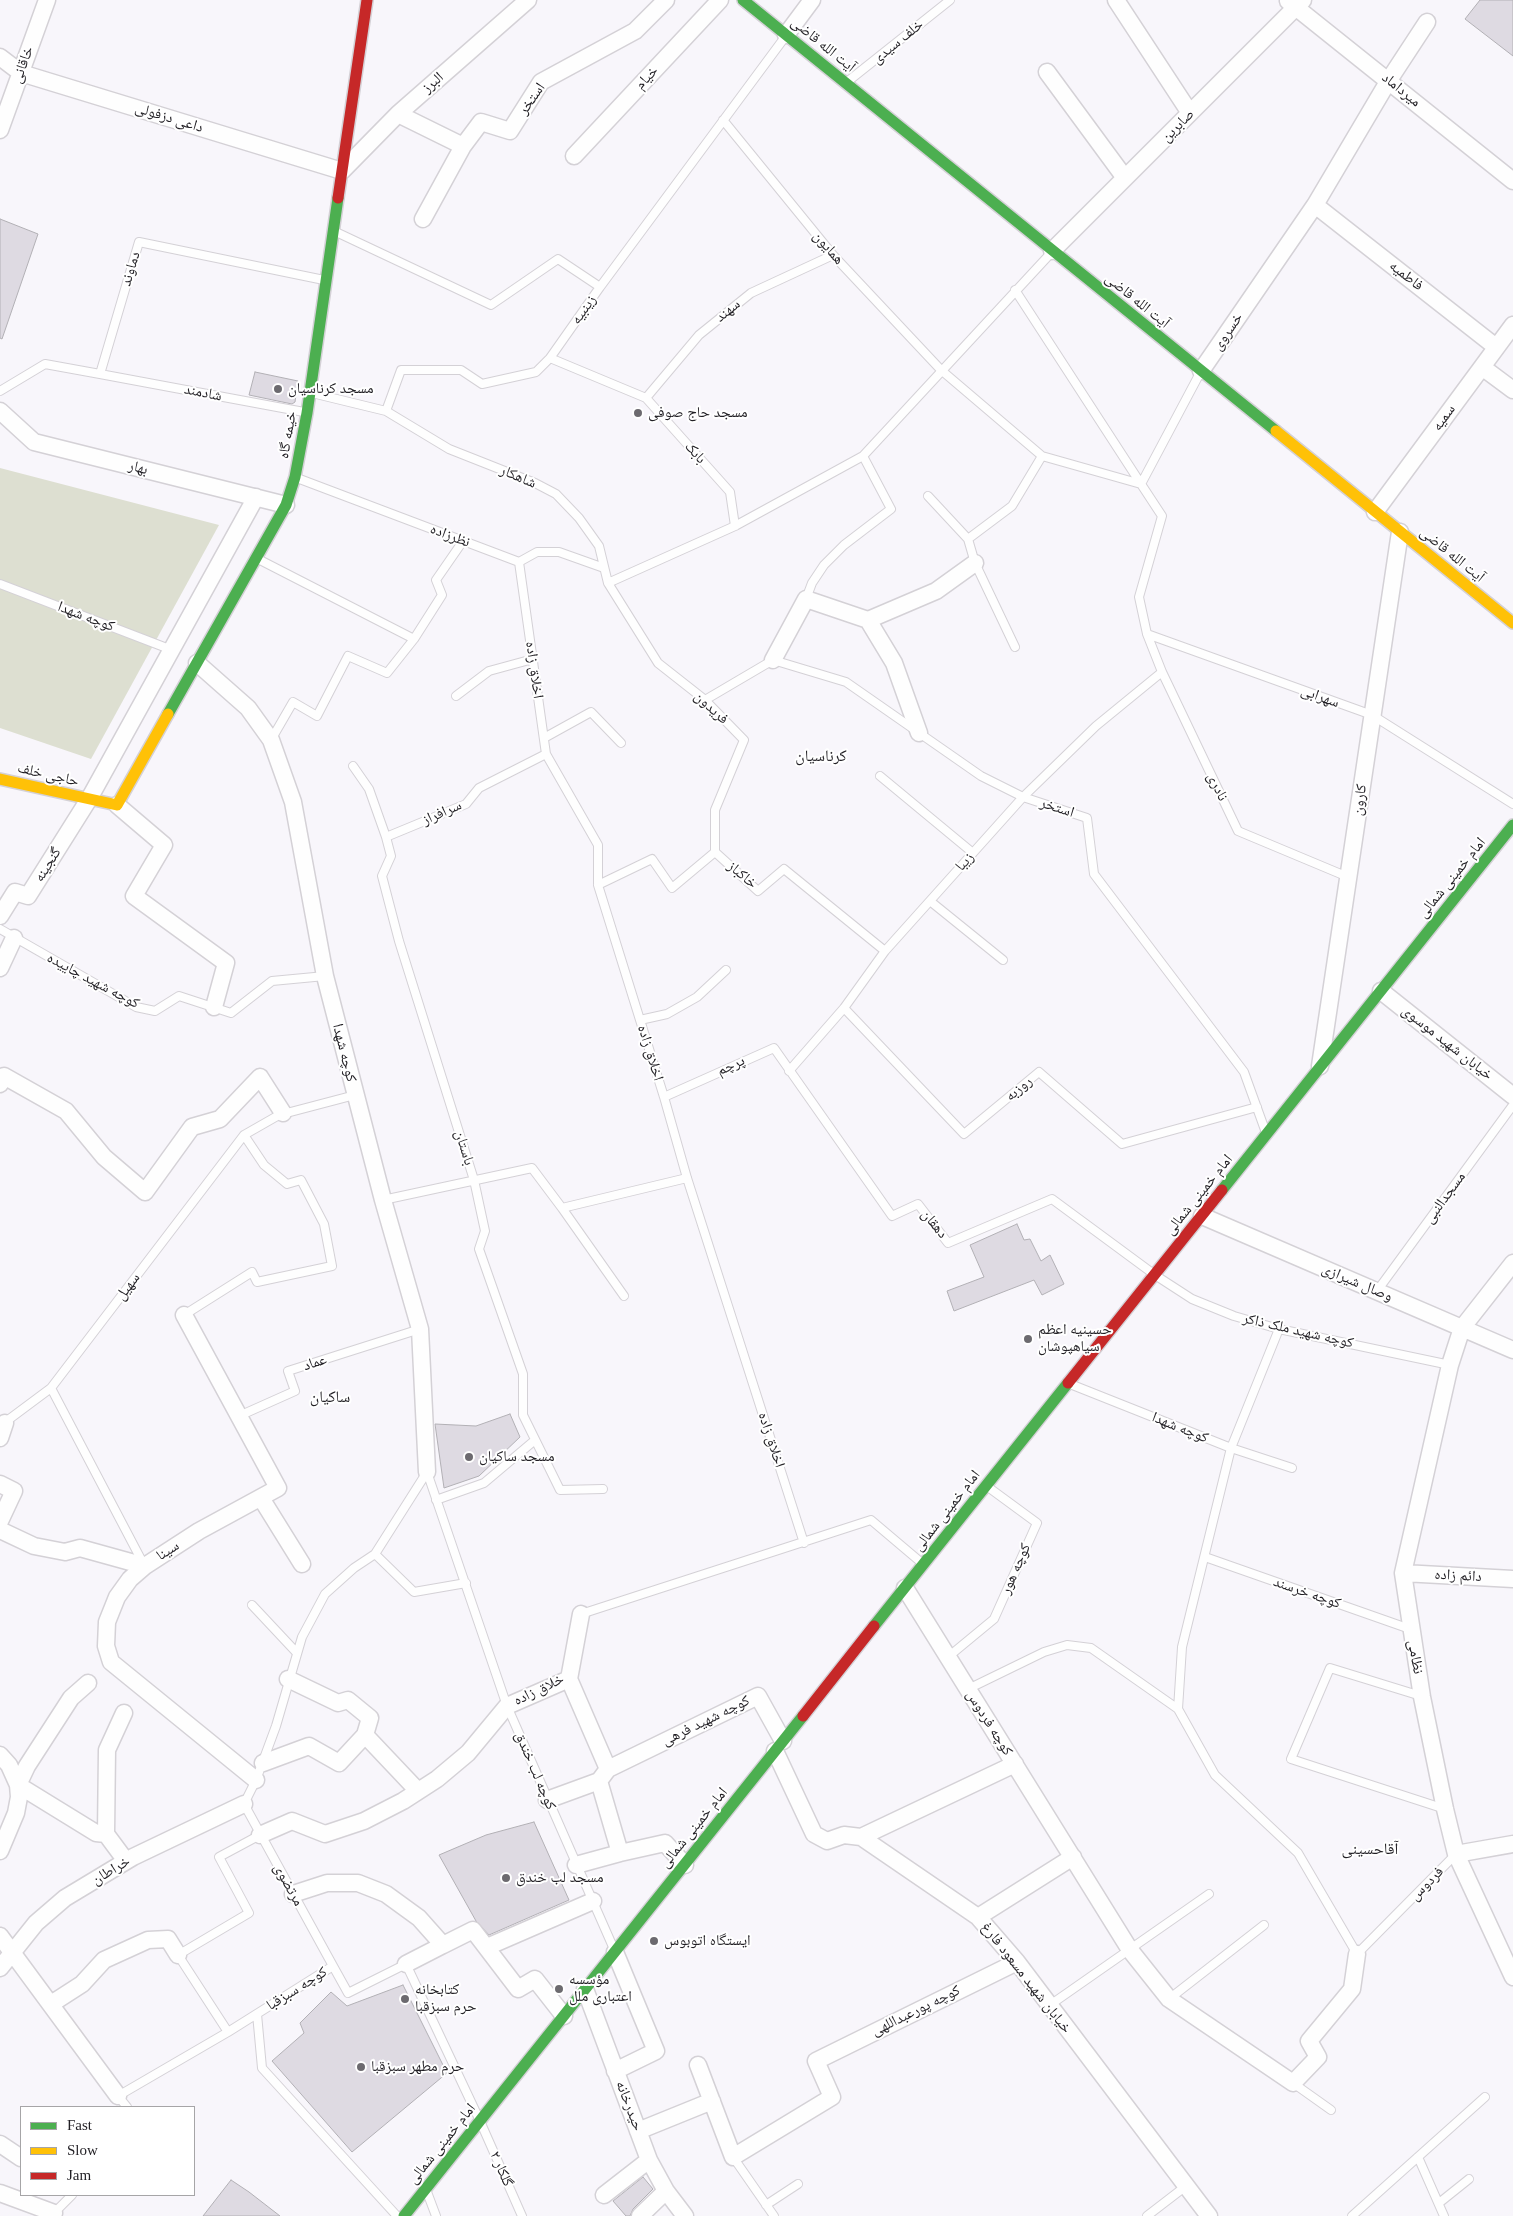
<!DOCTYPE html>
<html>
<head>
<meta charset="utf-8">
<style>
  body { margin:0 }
  #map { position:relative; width:1513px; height:2216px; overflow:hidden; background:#f8f6fb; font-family:"Times New Roman",serif }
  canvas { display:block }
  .legend { position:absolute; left:20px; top:2106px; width:175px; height:90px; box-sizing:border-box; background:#fff; border:1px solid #a6a5a7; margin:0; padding:6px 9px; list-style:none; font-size:15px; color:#211f24 }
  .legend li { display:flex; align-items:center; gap:10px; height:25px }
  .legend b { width:25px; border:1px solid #a6a5a7 }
</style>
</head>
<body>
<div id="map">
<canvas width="1513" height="2216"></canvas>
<ul class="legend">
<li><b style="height:6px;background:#4caf50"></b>Fast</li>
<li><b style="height:6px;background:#ffc107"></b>Slow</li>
<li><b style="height:6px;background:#c62828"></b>Jam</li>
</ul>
</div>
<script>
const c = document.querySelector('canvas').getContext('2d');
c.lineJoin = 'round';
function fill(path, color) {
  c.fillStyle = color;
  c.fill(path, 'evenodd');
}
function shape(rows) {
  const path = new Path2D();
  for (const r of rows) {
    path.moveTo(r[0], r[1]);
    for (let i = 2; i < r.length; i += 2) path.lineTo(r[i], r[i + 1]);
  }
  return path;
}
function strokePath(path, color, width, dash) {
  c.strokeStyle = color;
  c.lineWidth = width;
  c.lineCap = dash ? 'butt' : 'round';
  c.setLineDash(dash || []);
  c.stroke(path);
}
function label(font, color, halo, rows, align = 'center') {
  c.font = font + ' "Times New Roman","Noto Naskh Arabic",serif';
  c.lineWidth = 4;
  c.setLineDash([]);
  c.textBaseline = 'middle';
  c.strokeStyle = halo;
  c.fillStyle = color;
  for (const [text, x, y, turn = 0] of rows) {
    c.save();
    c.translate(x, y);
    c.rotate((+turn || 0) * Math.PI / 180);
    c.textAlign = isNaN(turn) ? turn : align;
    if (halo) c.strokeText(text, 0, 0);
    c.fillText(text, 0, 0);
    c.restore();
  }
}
fill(shape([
  [0,468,219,525,91,759,0,728]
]), '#dddfd1');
const building = shape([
  [1480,0,1513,0,1513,56,1465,19,1480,0],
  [0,219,38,234,2,339,0,338,0,219],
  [255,372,298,381,295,402,292,404,249,395,255,372],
  [1017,1224,1024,1240,1030,1239,1041,1261,1050,1255,1064,1284,1042,1295,1034,1280,954,1311,947,1291,984,1277,970,1245,1017,1224],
  [510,1414,520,1437,479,1476,444,1488,435,1424,476,1426,510,1414],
  [534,1822,569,1900,489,1935,476,1921,439,1855,486,1835,534,1822],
  [403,1985,447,2073,352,2152,272,2061,304,2033,300,2023,331,1992,347,2006,403,1985],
  [643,2177,653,2189,633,2209,630,2216,626,2216,613,2201,643,2177],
  [231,2180,249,2192,280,2216,203,2216,231,2180]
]);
fill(building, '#dedae2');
strokePath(building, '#b2b0b5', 1);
const lane = shape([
  [847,82,950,0],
  [723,120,833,255,941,370,1042,456,1141,484],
  [336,232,491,305,558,259,600,287],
  [1015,290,1141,484],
  [550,358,646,398,730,492,735,526],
  [1200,373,1141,484,1162,516,1139,597,1147,634,1372,715,1513,804],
  [100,374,304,412],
  [0,391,45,364,100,374,139,242,324,280],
  [312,393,386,411,401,370,461,370,482,384,536,372,550,358,600,287,785,37],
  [646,398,699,335,751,293,833,255],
  [386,411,449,449,535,483,556,494,579,518,599,546,608,583,658,663,705,700,744,740,715,810,715,852],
  [297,478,519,562,537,552,559,552,604,568],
  [928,496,968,539,975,563,1015,647],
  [968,539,1012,506,1042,456],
  [258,559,414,639],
  [519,562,546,754,598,845,598,885,664,1097,687,1178,804,1543],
  [608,583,735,526,863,456,1051,253],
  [0,584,172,650],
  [806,599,812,583,824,565,844,545,891,509,863,456],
  [1147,634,1162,672,1238,831,1348,877],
  [456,696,489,671,533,659],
  [705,700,773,660,846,682,981,776,1023,797,1087,818,1094,874,1244,1072,1265,1130],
  [544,738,591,712,621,743],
  [271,740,293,702,317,716,348,656,387,673,414,639,442,595,436,580,463,541],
  [353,766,369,789,386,837,391,856,382,876,399,941,474,1180,485,1231,479,1249,523,1374,523,1415,560,1490,603,1489],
  [880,776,973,853],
  [386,837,466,804,479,788,546,754],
  [598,885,652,859,672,888,715,852,758,891,784,869,885,951],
  [930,901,1003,960],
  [0,929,136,1007,155,1011,179,996,231,1013,272,981,325,976],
  [844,1008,964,1134,1039,1072,1122,1144,1257,1107],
  [640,1020,667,1014,697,997,726,970],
  [789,1071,844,1008,885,951,1023,797,1096,726,1162,672],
  [664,1097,774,1048,892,1216,918,1204,948,1243,1052,1199,1155,1275,1192,1299,1234,1316,1279,1329,1450,1365],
  [383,1200,532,1168,562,1208,687,1178],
  [562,1208,624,1296],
  [1377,1291,1513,1105],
  [184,1315,252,1272,257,1282,332,1266,324,1224,301,1180,287,1184,264,1165,244,1135],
  [1070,1384,1231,1448,1292,1468],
  [51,1388,144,1565],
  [239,1416,295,1391,288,1371,420,1329],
  [4,1423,51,1388,244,1135,279,1115,355,1095],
  [427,1472,507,1706,613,1947],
  [436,1500,484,1483,535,1440],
  [375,1554,414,1592,466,1583],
  [1205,1557,1410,1629],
  [252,1605,297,1653],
  [581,1614,871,1520,923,1564],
  [948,1657,994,1619,1037,1523,988,1487],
  [968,1689,1044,1652,1067,1645,1091,1648,1178,1709,1215,1775,1298,1853,1357,1954,1456,1854],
  [1421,1696,1330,1668,1291,1759,1445,1809],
  [1178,1709,1182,1647,1231,1448,1279,1329],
  [333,1966,244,1804,256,1780,276,1726,302,1637,325,1594,354,1568,375,1554,427,1472],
  [1169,1999,1264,1925],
  [1050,2005,1209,1894],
  [257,2014,262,2068,397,2216],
  [228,2032,178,1955,249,1913,219,1857,260,1835],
  [1293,2083,1331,2110],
  [127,2107,118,2096,228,2032,333,1966,348,1993,406,1964,480,2121,522,2216],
  [733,2157,774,2216],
  [1418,2157,1444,2216],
  [427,2192,436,2216],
  [1439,2203,1469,2179],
  [766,2205,798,2184],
  [54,2213,72,2195],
  [1147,2216,1186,2186],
  [1352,2216,1485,2097]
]);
const street = shape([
  [1116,0,1190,113],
  [1288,1,1513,181],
  [786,35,812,0],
  [0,57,21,73,342,171,398,114,528,0],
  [1047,72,1125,178],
  [398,114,463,146,481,122,510,131,541,82,635,31,666,0],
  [0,130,47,0],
  [574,156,720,0],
  [1315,205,1496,347],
  [423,219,463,146],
  [1052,251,1303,0],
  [1482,367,1513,390],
  [1201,371,1315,205,1389,80,1427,22],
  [0,411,34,442,286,505],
  [1375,512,1513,325],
  [868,620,936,591,975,563],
  [773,660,806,599,868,620,894,663,919,733],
  [197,663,248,708,271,740,293,802,325,976,383,1200,420,1329,427,1472],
  [117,805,164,845,134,896,226,963,214,1007],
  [0,916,15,892,28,896,89,799,256,497],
  [0,968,14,938],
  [1381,991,1513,1096],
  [1320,1066,1400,532],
  [0,1084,4,1076,66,1111,104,1157,145,1192,192,1127,220,1119,260,1077,283,1113],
  [1202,1216,1513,1350],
  [1513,1263,1462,1328,1450,1365,1403,1573,1422,1697,1445,1809,1456,1854,1513,1977],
  [184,1315,278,1488,199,1531,145,1566,130,1579,117,1597,107,1622,106,1646,111,1662,256,1780],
  [0,1438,5,1423],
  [0,1484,14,1491,0,1521],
  [261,1498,302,1564],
  [0,1530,34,1546,65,1552,80,1548,145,1566],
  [1403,1573,1513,1579],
  [905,1588,1130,1950,1169,1999,1293,2083,1318,2057,1309,2041,1352,1989,1357,1954],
  [288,1679,338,1703,348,1700,370,1718,365,1735],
  [569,1679,608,1769,599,1781,620,1853,665,1843,685,1865],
  [88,1683,71,1698,27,1766,18,1785,96,1833,106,1834,126,1861],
  [775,1751,814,1834,827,1841,844,1835,861,1837,978,1917,1017,1962,1209,2216],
  [0,1755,9,1765,18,1785,19,1797,16,1813,0,1851],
  [263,1763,309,1746,339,1763,365,1735,418,1791],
  [608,1769,758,1696,783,1741],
  [547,1800,599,1781],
  [106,1834,107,1750,124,1713],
  [260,1835,292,1821,325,1834,364,1821,403,1801,437,1779,468,1753,507,1706,569,1679,581,1614],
  [861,1837,1015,1764],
  [1456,1854,1513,1844],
  [576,1865,620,1853],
  [293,1894,327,1883,358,1883,386,1894,419,1918,443,1945,406,1964],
  [978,1917,1073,1857],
  [0,1936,118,2096],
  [443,1945,473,1930,518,1989,535,1979,564,2016],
  [487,1947,593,1901],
  [615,1952,656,2051,615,2071],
  [0,1968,36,1923,65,1898,133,1857,244,1804],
  [585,1989,649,2160,666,2191,685,2216],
  [51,2004,82,1984,104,1960,148,1940,168,1939,178,1955],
  [698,2065,733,2157,832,2097,816,2061,1017,1962],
  [638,2131,712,2101],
  [0,2144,21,2158],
  [0,2193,54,2213],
  [604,2195,649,2160],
  [640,2216,666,2191]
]);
const fast = shape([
  [743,0,1276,431],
  [168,714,286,505,295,477,307,413,338,198],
  [1222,1190,1513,825],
  [874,1626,1068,1383],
  [404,2216,803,1716]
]);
const slow = shape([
  [1276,431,1513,623],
  [0,779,117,805,168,714]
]);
const jam = shape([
  [338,198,367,0],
  [1068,1383,1222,1190],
  [803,1716,874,1626]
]);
strokePath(lane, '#d4d1d6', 10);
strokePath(street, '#d4d1d6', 19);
strokePath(fast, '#d4d1d6', 14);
strokePath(slow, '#d4d1d6', 14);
strokePath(jam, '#d4d1d6', 14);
strokePath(lane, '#fefefe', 8);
strokePath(street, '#fefefe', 16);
strokePath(fast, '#4caf50', 11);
strokePath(slow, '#ffc107', 11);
strokePath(jam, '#c62828', 11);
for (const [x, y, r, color] of [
  [278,389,5,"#6c6a6f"],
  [638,413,5,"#6c6a6f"],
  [1028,1339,5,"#6c6a6f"],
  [469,1457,5,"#6c6a6f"],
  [506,1878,5,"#6c6a6f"],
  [654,1941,5,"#6c6a6f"],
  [559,1989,5,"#6c6a6f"],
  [405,1999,5,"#6c6a6f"],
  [361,2067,5,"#6c6a6f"]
]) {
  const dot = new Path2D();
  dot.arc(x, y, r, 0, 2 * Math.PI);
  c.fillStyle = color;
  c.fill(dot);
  strokePath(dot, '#fff', 2);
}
label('15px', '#211f24', '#fff', [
  ["خلف سیدی",898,42,-39],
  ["آیت الله قاضی",823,45,39],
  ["خاقانی",23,65,-70],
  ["خیام",647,78,-47],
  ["البرز",433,83,-41],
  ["میرداماد",1401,90,39],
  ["استخر",532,99,-55],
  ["داعی دزفولی",169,118,17],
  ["صابرین",1178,126,-45],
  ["همایون",828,248,49],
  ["دماوند",131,269,-73],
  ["فاطمیه",1406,276,38],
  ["آیت الله قاضی",1137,301,39],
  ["زینبیه",584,310,-55],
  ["سهند",728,311,-39],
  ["خسروی",1228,332,-56],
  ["شادمند",203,393,11],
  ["سمیه",1444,418,-54],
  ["خیمه گاه",288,435,-80],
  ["بابک",695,453,48],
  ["بهار",138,468,14],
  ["شاهکار",518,477,23],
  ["نظرزاده",450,536,21],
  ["آیت الله قاضی",1452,555,39],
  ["کوچه شهدا",86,617,21],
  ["اخلاق زاده",534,670,82],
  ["سهرابی",1320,697,20],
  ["فریدون",711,708,43],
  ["حاجی خلف",48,775,13],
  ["نادری",1217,787,64],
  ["کارون",1360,800,-82],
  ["استخر",1057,808,18],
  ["سرافراز",442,813,-24],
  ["زیبا",965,862,-48],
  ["گنجینه",48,865,-58],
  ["خاکباز",742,875,40],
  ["امام خمینی شمالی",1452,878,-51],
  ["کوچه شهید چاییده",93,981,28],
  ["خیابان شهید موسوی",1447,1043,38],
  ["کوچه شهدا",344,1053,76],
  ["اخلاق زاده",650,1053,73],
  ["پرچم",731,1066,-24],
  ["روزبه",1019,1089,-40],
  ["باستان",464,1148,73],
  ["امام خمینی شمالی",1199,1195,-51],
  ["مسجدالنبی",1445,1198,-54],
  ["دهقان",934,1224,51],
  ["وصال شیرازی",1357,1283,23],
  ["سهیل",128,1287,-53],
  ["کوچه شهید ملک ذاکر",1298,1331,13],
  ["عماد",315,1363,-18],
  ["کوچه شهدا",1180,1428,22],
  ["اخلاق زاده",771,1440,72],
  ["امام خمینی شمالی",947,1511,-52],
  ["سینا",168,1551,-33],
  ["کوچه هور",1016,1569,-66],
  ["دائم زاده",1458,1576,3],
  ["کوچه خرسند",1307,1593,19],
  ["نظامی",1415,1657,80],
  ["خلاق زاده",539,1690,-26],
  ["کوچه شهید فرهی",706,1721,-26],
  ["کوچه فردوس",989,1723,58],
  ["کوچه لب خندق",535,1771,67],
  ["امام خمینی شمالی",694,1828,-51],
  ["خراطان",111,1871,-31],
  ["فردوس",1427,1884,-45],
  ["مرتضوی",288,1885,61],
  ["خیابان شهید مسعود فارغ",1026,1978,52],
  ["کوچه سبزقبا",297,1989,-32],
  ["کوچه پورعبداللهی",916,2011,-26],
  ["حیدرخانه",629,2106,69],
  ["امام خمینی شمالی",442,2144,-51],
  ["گلکار ۲",501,2169,66]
]);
label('15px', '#211f24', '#fff', [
  ["مسجد کرناسیان",288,389],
  ["مسجد حاج صوفی",648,413],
  ["حسینیه اعظم",1038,1330],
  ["سیاهپوشان",1038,1347],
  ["مسجد ساکیان",479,1457],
  ["مسجد لب خندق",516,1878],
  ["ایستگاه اتوبوس",664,1941],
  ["مؤسسه",569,1980],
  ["اعتباری ملل",569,1997],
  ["کتابخانه",415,1990],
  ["حرم سبزقبا",415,2007],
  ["حرم مطهر سبزقبا",371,2067]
], 'left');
label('16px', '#211f24', '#fff', [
  ["کرناسیان",821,757],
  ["ساکیان",330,1398],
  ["آقاحسینی",1370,1850]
]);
</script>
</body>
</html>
